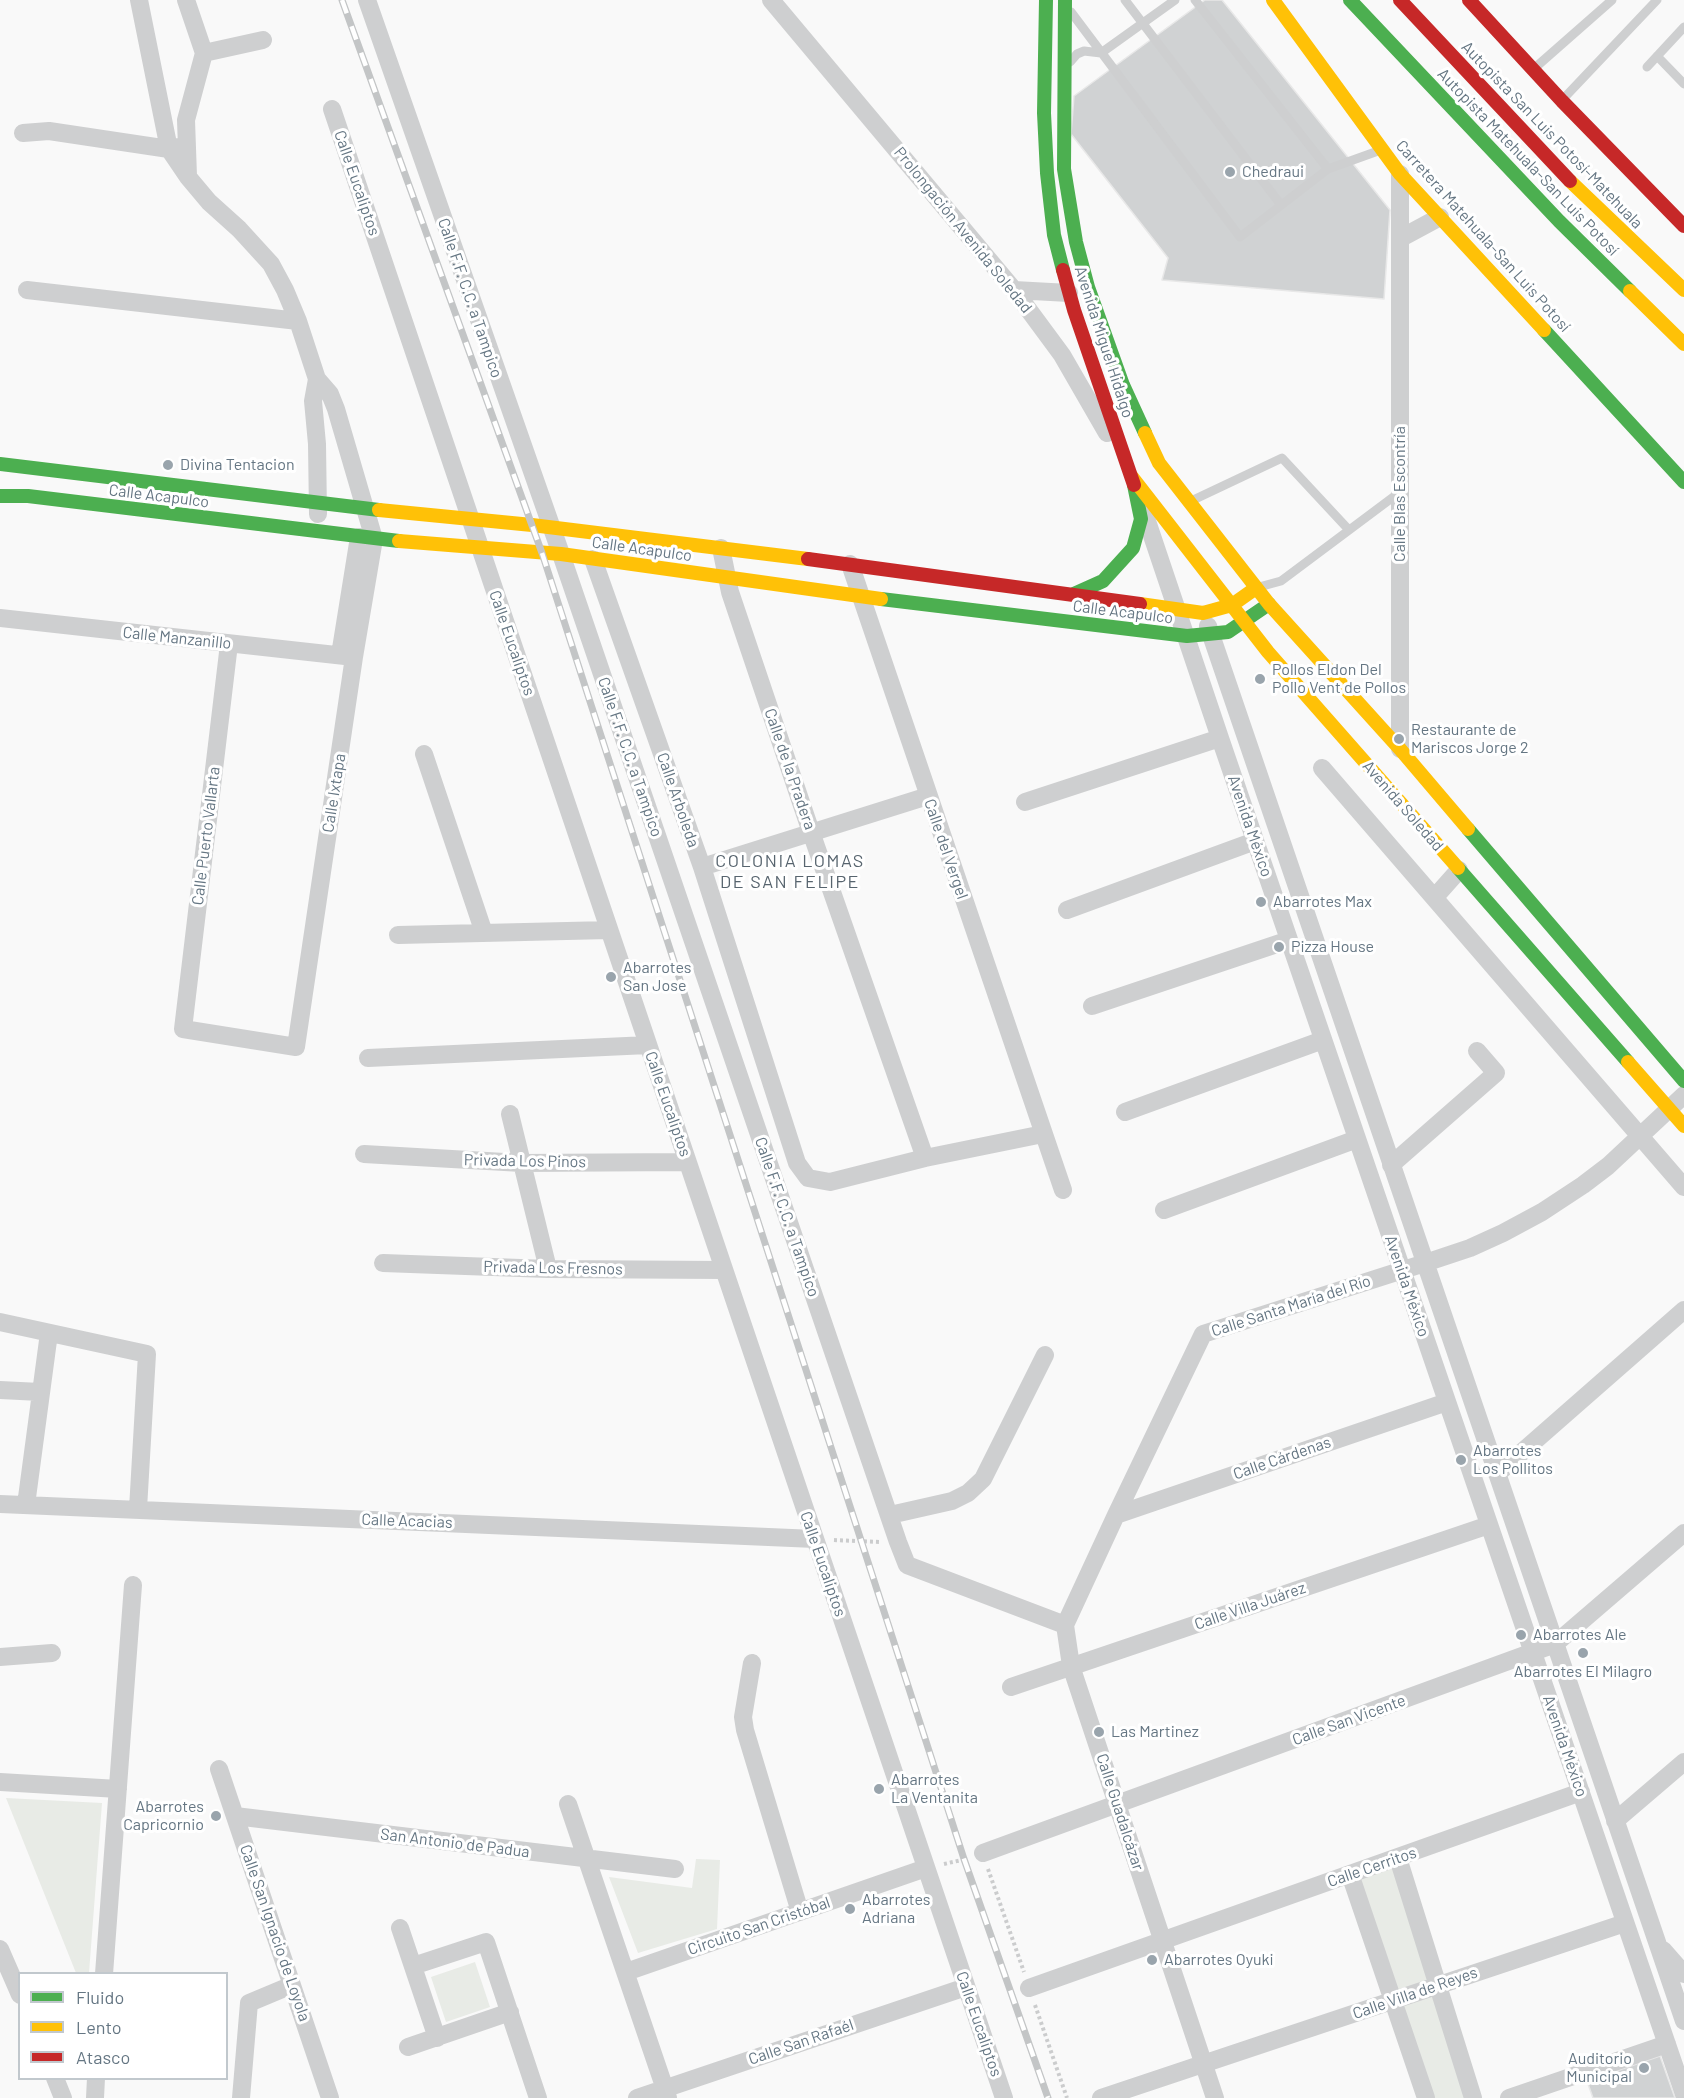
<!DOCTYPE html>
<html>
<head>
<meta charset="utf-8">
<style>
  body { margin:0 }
  #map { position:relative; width:1684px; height:2098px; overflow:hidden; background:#f9f9f9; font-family:Barlow,sans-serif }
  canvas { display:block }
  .legend { position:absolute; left:18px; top:1972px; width:210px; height:108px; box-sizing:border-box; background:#fff; border:2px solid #c1c8cd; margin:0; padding:8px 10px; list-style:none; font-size:18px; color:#657683 }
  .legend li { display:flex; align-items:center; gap:12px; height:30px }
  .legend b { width:30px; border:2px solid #c1c8cd }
</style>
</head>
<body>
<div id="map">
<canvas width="1684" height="2098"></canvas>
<ul class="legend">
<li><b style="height:8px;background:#4caf50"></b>Fluido</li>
<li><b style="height:8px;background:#ffc107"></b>Lento</li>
<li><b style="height:8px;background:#c62828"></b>Atasco</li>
</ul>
</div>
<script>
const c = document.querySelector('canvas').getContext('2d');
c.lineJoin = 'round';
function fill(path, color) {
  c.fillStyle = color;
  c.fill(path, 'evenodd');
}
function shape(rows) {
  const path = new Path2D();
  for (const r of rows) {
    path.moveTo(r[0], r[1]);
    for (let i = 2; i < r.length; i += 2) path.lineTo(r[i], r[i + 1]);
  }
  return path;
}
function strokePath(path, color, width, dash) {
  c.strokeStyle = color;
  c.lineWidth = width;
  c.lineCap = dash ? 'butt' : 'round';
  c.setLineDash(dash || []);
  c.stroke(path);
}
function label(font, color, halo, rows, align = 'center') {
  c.font = font + ' Barlow,sans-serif';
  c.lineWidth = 6;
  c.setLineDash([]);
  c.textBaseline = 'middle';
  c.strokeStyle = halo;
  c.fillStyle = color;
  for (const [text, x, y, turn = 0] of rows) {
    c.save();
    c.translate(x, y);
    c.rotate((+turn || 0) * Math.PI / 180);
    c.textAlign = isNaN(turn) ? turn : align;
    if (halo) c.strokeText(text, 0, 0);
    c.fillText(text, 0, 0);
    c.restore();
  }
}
fill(shape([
  [6,1798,102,1803,89,1973,76,1973],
  [696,1859,720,1860,717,1929,638,1953,609,1877,692,1888],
  [1395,1864,1471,2098,1427,2098,1355,1878],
  [475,1962,490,2007,446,2022,431,1977]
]), '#e8ebe6');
const building = shape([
  [1205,0,1222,0,1390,210,1384,299,1162,280,1168,258,1071,134,1074,96,1205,0],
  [1660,2056,1675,2098,1593,2098,1587,2081,1660,2056]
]);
fill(building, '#d0d2d3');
strokePath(building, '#e8e8e8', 1.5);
strokePath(shape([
  [834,1540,880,1542],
  [944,1864,966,1859],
  [988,1869,1024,1972],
  [1035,2005,1067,2098]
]), '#cbcccd', 4, [3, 3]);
strokePath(shape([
  [1125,0,1281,205],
  [1195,0,1328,169,1378,151],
  [1071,12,1240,237,1328,169],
  [1657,56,1684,84],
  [1070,62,1077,54,1084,51,1101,53,1175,0],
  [1537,66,1612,0],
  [1647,67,1684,27],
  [1565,97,1657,0],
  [1191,501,1282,458,1349,530],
  [1259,587,1281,581,1400,492]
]), '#cecfd0', 9);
strokePath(shape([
  [139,0,169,149,188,177,209,202,239,229,271,264,285,290,298,321,317,379,330,394,336,409,374,539,354,657,296,1047,183,1029,229,644],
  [186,0,204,53,186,120,188,176],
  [367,0,561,554,898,1542,907,1565,1065,1625],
  [771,0,1014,290,1062,355,1107,433],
  [204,53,263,40],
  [332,109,1004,2098],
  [23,133,49,131,169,149,178,147],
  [1401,238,1440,217],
  [27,290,298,321],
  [1014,290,1069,293],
  [317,379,313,401,317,444,318,514],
  [1143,509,1220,738,1684,2094],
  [721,548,730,592,811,832,925,1158],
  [593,559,702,867,797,1163,808,1178,830,1182,925,1158,1043,1134],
  [850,564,1063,1190],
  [0,618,354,657],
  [1208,626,1684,2021],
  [340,655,359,537],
  [1400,749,1400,174],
  [424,754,484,933],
  [1322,768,1684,1187],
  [1025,802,1220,738],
  [702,867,928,796],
  [1435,897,1459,870],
  [1067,910,1255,841],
  [398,935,609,930],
  [1092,1006,1289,940],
  [368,1058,648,1045],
  [1125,1112,1323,1040],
  [510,1114,548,1269],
  [364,1154,522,1163,687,1162],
  [1391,1165,1496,1073,1477,1051],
  [1164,1210,1357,1139],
  [383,1263,548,1269,724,1270],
  [0,1322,147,1354,138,1509],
  [0,1390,40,1392],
  [1497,1474,1684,1310],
  [0,1504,815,1539],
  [26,1505,49,1333],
  [890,1515,952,1501,968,1493,983,1479,1045,1355],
  [1116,1515,1447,1402],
  [0,1657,52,1653],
  [752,1663,743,1717,745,1730,800,1912],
  [1011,1687,1489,1525],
  [219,1769,330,2098],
  [0,1782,118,1789],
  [568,1804,668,2098],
  [235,1816,675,1869],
  [1615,1821,1684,1762],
  [983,1853,1555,1644,1684,1533],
  [1398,1858,1473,2098],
  [1350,1874,1426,2098],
  [400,1928,437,2038],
  [0,1949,20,1995],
  [1663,1950,1684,1974],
  [413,1966,486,1942,538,2098],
  [626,1972,926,1868],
  [104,1974,133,1585],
  [1029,1988,1581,1792],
  [408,2047,510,2012],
  [55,2078,63,2098],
  [95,2098,96,2078],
  [241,2098,249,2003,292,1985],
  [637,2098,966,1987],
  [1101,2098,1625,1923],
  [1215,2098,1071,1666,1065,1625,1116,1515,1203,1334,1425,1263,1470,1248,1503,1233,1542,1212,1583,1185,1608,1166,1684,1095],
  [1509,2098,1667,2044]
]), '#cecfd0', 18);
strokePath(shape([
  [1046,0,1044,113,1047,173,1054,235,1063,270],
  [1065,0,1064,169,1076,242,1088,287,1123,385,1145,433],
  [1350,0,1559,221,1630,291],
  [1544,330,1684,482],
  [0,464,379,510],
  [0,496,28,496,399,541],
  [1074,594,1103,581,1133,548,1141,519,1134,485],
  [881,599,1187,636,1228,632,1269,604],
  [1468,829,1684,1081],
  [1458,868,1628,1062]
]), '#4caf50', 14);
strokePath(shape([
  [1273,0,1400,174,1544,330],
  [1570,181,1684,290],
  [1630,291,1684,344],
  [1145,433,1159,463,1269,604,1400,749,1468,829],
  [1132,477,1268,652,1458,868],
  [379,510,532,525,808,559],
  [399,541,561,554,881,599],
  [1140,604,1203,613,1232,605,1256,588],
  [1628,1062,1684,1126]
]), '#ffc107', 14);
strokePath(shape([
  [1400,0,1570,181],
  [1469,0,1562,101,1684,226],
  [1063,270,1074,310,1134,485],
  [808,559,1140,604]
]), '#c62828', 14);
const rail = shape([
  [342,0,542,553,964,1859,1048,2098]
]);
strokePath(rail, '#c3c5c6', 7);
strokePath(rail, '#fff', 4.5, [14]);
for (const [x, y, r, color] of [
  [1230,172,6,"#99a4ac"],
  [168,465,6,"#99a4ac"],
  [1260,679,6,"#99a4ac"],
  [1399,739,6,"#99a4ac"],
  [1261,902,6,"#99a4ac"],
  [1279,947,6,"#99a4ac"],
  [611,977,6,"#99a4ac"],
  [1461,1460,6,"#99a4ac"],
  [1521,1635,6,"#99a4ac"],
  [1583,1653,6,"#99a4ac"],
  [1099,1732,6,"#99a4ac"],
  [879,1789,6,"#99a4ac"],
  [216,1816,6,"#99a4ac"],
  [850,1909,6,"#99a4ac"],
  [1152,1960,6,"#99a4ac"],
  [1644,2068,6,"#99a4ac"]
]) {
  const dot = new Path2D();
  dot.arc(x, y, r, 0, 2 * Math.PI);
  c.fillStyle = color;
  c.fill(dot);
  strokePath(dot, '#fff', 2);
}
label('16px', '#657683', '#fff', [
  ["Autopista San Luis Potosí-Matehuala",1552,135,46],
  ["Autopista Matehuala-San Luis Potosí",1528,162,46],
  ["Calle Eucaliptos",357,183,71],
  ["Prolongación Avenida Soledad",963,230,51],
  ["Carretera Matehuala-San Luis Potosí",1483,236,48],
  ["Calle F.F. C.C. a Tampico",470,298,71],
  ["Avenida Miguel Hidalgo",1104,342,72],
  ["Calle Blas Escontría",1400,494,-90],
  ["Calle Acapulco",159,496,7],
  ["Calle Acapulco",642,549,8],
  ["Calle Acapulco",1123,612,7],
  ["Calle Manzanillo",177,638,6],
  ["Calle Eucaliptos",512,643,71],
  ["Calle F.F. C.C. a Tampico",630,757,71],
  ["Calle de la Pradera",790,769,71],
  ["Calle Ixtapa",334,793,-81],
  ["Calle Arboleda",678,800,71],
  ["Avenida Soledad",1403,806,49],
  ["Avenida México",1250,826,71],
  ["Calle Puerto Vallarta",206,836,-83],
  ["Calle del Vergel",946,849,71],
  ["Calle Eucaliptos",668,1104,71],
  ["Privada Los Pinos",525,1161,1],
  ["Calle F.F. C.C. a Tampico",787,1217,71],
  ["Privada Los Fresnos",553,1268,1],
  ["Avenida México",1407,1286,71],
  ["Calle Santa María del Río",1291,1306,-18],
  ["Calle Cárdenas",1282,1458,-19],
  ["Calle Acacias",407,1521,2],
  ["Calle Eucaliptos",823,1564,71],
  ["Calle Villa Juárez",1250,1606,-19],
  ["Calle San Vicente",1349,1720,-20],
  ["Avenida México",1565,1746,71],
  ["Calle Guadalcázar",1120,1812,72],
  ["San Antonio de Padua",455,1843,7],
  ["Calle Cerritos",1372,1867,-19],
  ["Circuito San Cristóbal",759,1926,-19],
  ["Calle San Ignacio de Loyola",275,1933,71],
  ["Calle Villa de Reyes",1415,1993,-19],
  ["Calle Eucaliptos",979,2024,71],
  ["Calle San Rafaél",801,2042,-19]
]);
label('16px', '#657683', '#fff', [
  ["Chedraui",1242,172],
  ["Divina Tentacion",180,465],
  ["Pollos Eldon Del",1272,670],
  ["Pollo Vent de Pollos",1272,688],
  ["Restaurante de",1411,730],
  ["Mariscos Jorge 2",1411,748],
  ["Abarrotes Max",1273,902],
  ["Pizza House",1291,947],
  ["Abarrotes",623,968],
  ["San Jose",623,986],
  ["Abarrotes",1473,1451],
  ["Los Pollitos",1473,1469],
  ["Abarrotes Ale",1533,1635],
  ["Abarrotes El Milagro",1583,1672,"center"],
  ["Las Martinez",1111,1732],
  ["Abarrotes",891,1780],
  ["La Ventanita",891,1798],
  ["Abarrotes",204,1807,"right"],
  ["Capricornio",204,1825,"right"],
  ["Abarrotes",862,1900],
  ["Adriana",862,1918],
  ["Abarrotes Oyuki",1164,1960],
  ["Auditorio",1632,2059,"right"],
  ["Municipal",1632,2077,"right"]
], 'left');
c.letterSpacing = '1.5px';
label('18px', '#57646e', '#fff', [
  ["COLONIA LOMAS",790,861],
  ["DE SAN FELIPE",790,882]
]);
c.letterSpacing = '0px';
</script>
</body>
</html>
